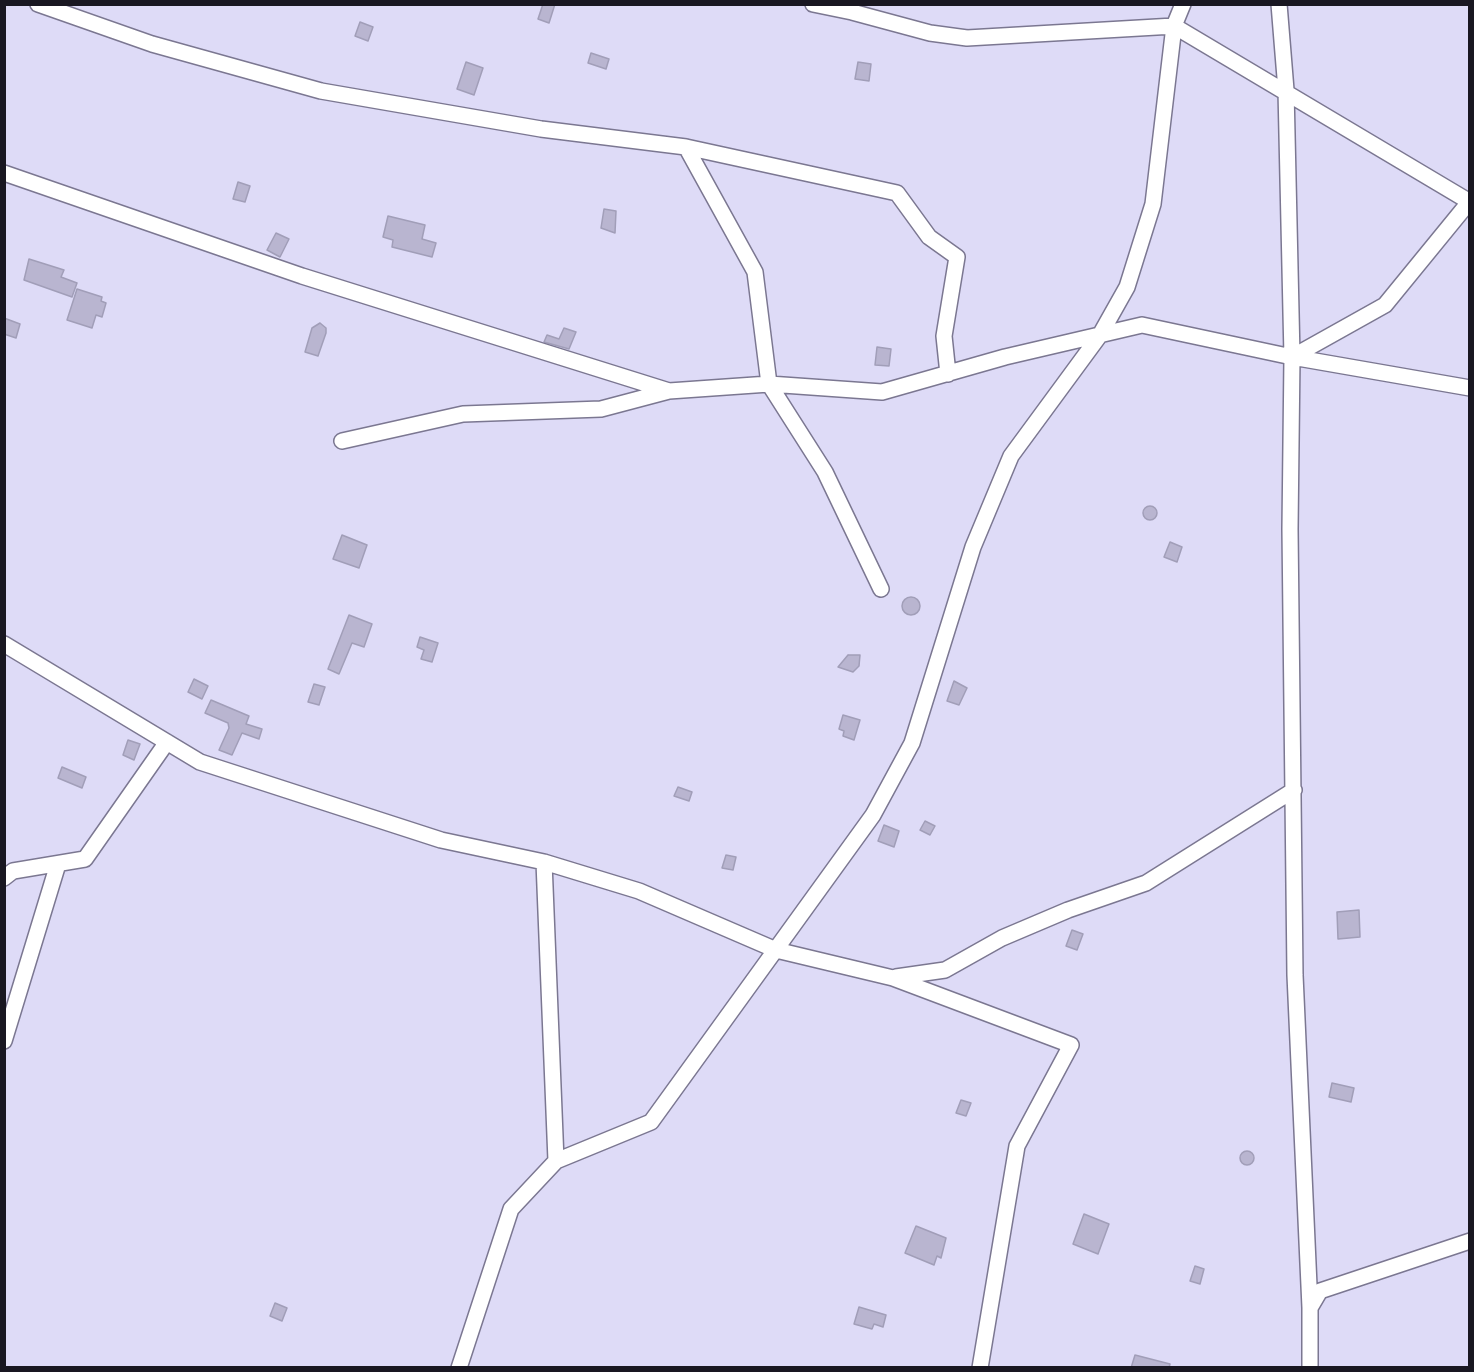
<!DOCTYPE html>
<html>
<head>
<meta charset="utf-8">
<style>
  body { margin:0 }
  #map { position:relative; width:1474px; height:1372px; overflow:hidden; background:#dedbf7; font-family:Montserrat,sans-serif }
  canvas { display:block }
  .frame { position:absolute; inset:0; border:6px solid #191721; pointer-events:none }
</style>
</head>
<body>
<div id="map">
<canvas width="1474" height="1372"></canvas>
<div class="frame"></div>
</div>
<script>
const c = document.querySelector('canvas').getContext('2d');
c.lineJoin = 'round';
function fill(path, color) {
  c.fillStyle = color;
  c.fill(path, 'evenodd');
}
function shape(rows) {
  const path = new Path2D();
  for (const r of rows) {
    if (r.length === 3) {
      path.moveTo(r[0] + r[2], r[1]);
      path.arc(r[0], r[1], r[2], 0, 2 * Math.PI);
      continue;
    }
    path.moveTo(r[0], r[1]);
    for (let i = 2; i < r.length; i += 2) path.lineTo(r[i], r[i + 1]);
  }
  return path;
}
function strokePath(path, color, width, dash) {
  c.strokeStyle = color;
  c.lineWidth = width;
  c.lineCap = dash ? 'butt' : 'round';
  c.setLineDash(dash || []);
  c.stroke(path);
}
const building = shape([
  [543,4,555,4,549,23,538,19,543,4],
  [360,22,373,27,368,41,355,36,360,22],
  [591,53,609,59,606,69,588,63,591,53],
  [466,62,483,68,474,95,457,89,466,62],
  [858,62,871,64,869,81,855,79,858,62],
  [238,182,250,186,245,202,233,199,238,182],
  [604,209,616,211,615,233,601,228,604,209],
  [388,216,425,225,422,239,436,243,432,257,392,247,393,240,383,237,388,216],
  [276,233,289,239,280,257,267,250,276,233],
  [29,259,64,270,61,277,77,283,72,297,24,280,29,259],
  [77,289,102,297,101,301,106,303,102,317,96,315,92,328,67,320,77,289],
  [4,318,20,324,16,338,4,334,4,318],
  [320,323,326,328,326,333,318,356,305,352,312,328,320,323],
  [564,328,576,332,569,349,544,342,547,335,559,339,564,328],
  [877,347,891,349,889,366,875,365,877,347],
  [1150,513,7],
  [342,535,367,545,359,568,333,559,342,535],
  [1170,542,1182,547,1177,562,1164,557,1170,542],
  [911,606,9],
  [349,615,372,624,364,647,352,643,339,674,328,669,349,615],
  [420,637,438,643,432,662,421,659,424,650,417,647,420,637],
  [848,655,860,655,859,666,853,672,838,667,848,655],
  [194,679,208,686,202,699,188,692,194,679],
  [954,681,967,688,959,705,947,701,954,681],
  [314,684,325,687,319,705,308,702,314,684],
  [211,700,249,716,246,724,262,729,259,739,242,733,232,755,219,750,229,728,228,723,205,713,211,700],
  [843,715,860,720,854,740,843,736,844,731,839,729,843,715],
  [128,740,140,744,134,760,123,755,128,740],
  [62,767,86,777,82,788,58,778,62,767],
  [678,787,692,792,689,801,674,796,678,787],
  [925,821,935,826,930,835,920,830,925,821],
  [884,825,899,831,894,847,878,841,884,825],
  [726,855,736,857,733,870,722,868,726,855],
  [1359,910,1360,937,1338,939,1337,912,1359,910],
  [1072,930,1083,934,1077,950,1066,946,1072,930],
  [1332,1083,1354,1088,1351,1102,1329,1097,1332,1083],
  [961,1100,971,1103,966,1116,956,1113,961,1100],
  [1247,1158,7],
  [1084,1214,1109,1224,1098,1254,1073,1244,1084,1214],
  [916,1226,946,1238,941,1258,937,1256,934,1265,905,1253,916,1226],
  [1195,1266,1204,1269,1200,1284,1190,1281,1195,1266],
  [275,1303,287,1308,282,1321,270,1316,275,1303],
  [859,1307,886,1315,883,1327,874,1324,872,1329,854,1324,859,1307],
  [1135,1355,1170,1364,1169,1368,1131,1368,1135,1355]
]);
fill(building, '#b9b5d0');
strokePath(building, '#a19eb8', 1.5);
const minor = shape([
  [38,4,152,44,321,91,541,129,686,147,897,193,929,237,957,257,944,336,948,374],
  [813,4,852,12,930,33,967,38,1174,26,1470,202],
  [1279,4,1286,90,1292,357,1290,529,1295,975,1310,1308],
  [686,147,755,272,769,384,825,472,881,589],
  [4,173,302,276,669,391,769,384,882,392,1005,357,1142,325,1292,357,1470,388],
  [1292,357,1385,305,1470,201],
  [342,441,463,414,601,409,669,391],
  [4,644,200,762,441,840,544,862,639,891,776,950,893,978,1071,1045,1017,1146,980,1368],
  [4,878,13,871,85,859,167,742],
  [896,977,945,970,1002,938,1068,910,1146,883,1294,790],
  [4,1041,58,864],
  [556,1161,651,1122,873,815,912,743,973,547,1011,456,1100,335,1127,287,1153,204,1174,26,1183,4],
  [459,1368,511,1209,556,1161,544,862],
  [1310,1368,1310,1308,1320,1291,1470,1241]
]);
strokePath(minor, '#7b7791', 18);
strokePath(minor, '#fff', 15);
</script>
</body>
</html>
